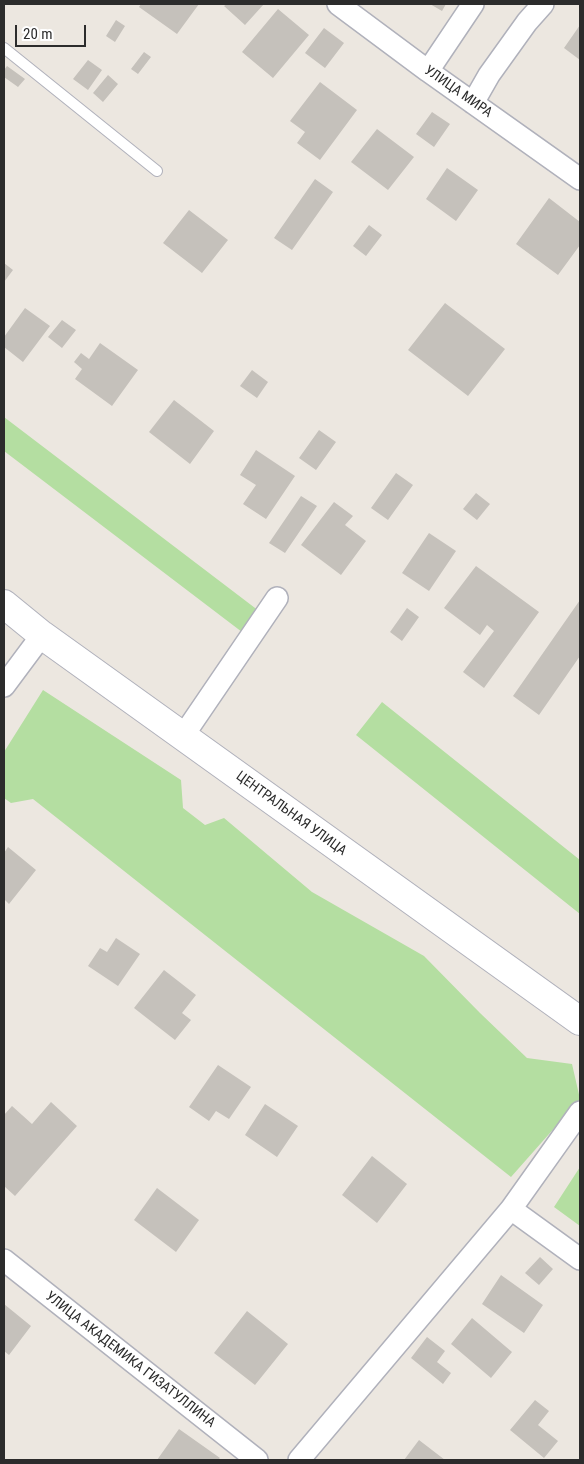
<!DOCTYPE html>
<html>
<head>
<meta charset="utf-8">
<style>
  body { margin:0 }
  #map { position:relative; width:584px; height:1464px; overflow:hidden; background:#ece7e0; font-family:"Roboto Condensed",sans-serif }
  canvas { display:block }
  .frame { position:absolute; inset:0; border:5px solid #2c2c2c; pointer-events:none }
  .scale { position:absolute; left:15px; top:25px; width:71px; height:22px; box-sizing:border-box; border:2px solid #2c2c2c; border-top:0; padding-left:6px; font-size:15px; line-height:18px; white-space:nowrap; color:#2c2c2c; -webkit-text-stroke:4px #fff; paint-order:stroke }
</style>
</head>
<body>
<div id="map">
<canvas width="584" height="1464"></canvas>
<div class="frame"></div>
<div class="scale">20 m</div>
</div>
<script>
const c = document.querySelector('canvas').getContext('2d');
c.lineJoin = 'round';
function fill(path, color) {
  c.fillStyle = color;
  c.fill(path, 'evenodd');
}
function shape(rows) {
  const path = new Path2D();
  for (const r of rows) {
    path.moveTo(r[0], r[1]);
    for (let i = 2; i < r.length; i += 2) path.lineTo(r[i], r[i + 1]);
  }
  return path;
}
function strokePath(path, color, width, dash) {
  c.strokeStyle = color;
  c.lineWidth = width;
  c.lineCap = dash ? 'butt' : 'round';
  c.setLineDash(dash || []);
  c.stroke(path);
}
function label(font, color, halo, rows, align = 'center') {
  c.font = font + ' "Roboto Condensed",sans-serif';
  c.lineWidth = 4;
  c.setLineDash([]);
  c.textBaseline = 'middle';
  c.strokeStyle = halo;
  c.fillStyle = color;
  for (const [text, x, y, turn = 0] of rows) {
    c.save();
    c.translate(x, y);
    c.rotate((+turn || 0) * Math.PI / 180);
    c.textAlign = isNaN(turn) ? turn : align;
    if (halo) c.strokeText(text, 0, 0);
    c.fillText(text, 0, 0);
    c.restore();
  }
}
fill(shape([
  [4,417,259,611,242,632,4,451],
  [43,690,181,780,183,808,205,825,224,818,312,892,424,956,480,1013,527,1058,572,1064,580,1099,511,1177,33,799,11,803,4,798,4,752],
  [382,702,580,860,580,914,356,735],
  [580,1167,580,1226,554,1207]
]), '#b4dea1');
fill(shape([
  [141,4,199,4,177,34,139,7],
  [227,4,264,4,245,25,224,6],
  [430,4,446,4,442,11],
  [278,9,309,35,273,78,242,52],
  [116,20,125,26,115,42,106,36],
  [580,25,580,60,564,48],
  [324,28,344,43,325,68,305,53],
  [144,52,151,57,138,74,131,69],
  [88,60,102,70,88,90,73,79],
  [7,66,25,79,18,87,4,77,4,70],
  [108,75,118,84,103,102,93,93],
  [320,82,357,110,320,160,297,143,305,132,290,121],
  [432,112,450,124,434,147,416,134],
  [377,129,414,157,388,190,351,162],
  [447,168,478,190,456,221,426,199],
  [315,179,333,192,292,250,274,238],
  [549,198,580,222,580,245,558,275,516,244],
  [189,210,228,240,202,273,163,243],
  [369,225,382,235,366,256,353,246],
  [4,263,13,270,4,282],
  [445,303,505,349,468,396,408,350],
  [25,308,50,326,23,362,4,347,4,337],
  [62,320,76,330,62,348,48,337],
  [100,343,138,370,112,406,75,379,82,369,74,362,81,353,89,359],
  [252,370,268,382,257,398,240,386],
  [174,400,214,431,190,464,149,432],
  [319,430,336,442,316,470,299,458],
  [256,450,295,476,266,519,243,504,256,485,240,475],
  [396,473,413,485,388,520,371,508],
  [476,493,490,504,477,520,463,509],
  [301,496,317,506,285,553,269,543],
  [334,502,353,516,345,525,366,541,341,575,301,545],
  [429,533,456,551,429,591,402,573],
  [476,566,539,612,484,688,463,672,494,631,487,625,480,635,444,608],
  [580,600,580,656,539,715,513,696],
  [407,608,419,617,402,641,390,632],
  [8,847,36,870,9,904,4,899,4,853],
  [116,938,140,954,118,986,88,966,100,948,107,952],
  [164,970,196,995,182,1013,191,1020,175,1040,134,1008],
  [218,1065,251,1087,229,1119,216,1111,209,1121,189,1107],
  [51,1102,77,1126,15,1196,4,1186,4,1115,12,1106,32,1124],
  [265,1104,298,1126,277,1157,245,1135],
  [372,1156,407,1184,377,1223,342,1195],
  [157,1188,199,1220,176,1252,134,1220],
  [540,1257,553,1269,539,1285,525,1273],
  [501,1275,543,1305,524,1333,482,1304],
  [4,1304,31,1326,9,1355,4,1351],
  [247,1311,288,1344,255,1385,214,1353],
  [472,1318,512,1352,491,1378,451,1344],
  [427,1337,445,1351,437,1362,451,1373,443,1384,411,1358],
  [535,1400,549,1411,538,1425,558,1441,544,1458,510,1430],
  [179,1429,220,1458,218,1460,157,1460],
  [419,1440,445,1460,404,1460]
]), '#c5c1bb');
const lane = shape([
  [4,48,157,171]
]);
const street = shape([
  [338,4,428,71,580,179],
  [428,71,473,4],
  [473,103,489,75,527,22,543,4],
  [4,686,42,635],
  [183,736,277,598],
  [511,1209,580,1259],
  [4,1260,257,1460],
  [299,1460,511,1209,580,1112]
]);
const secondary = shape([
  [4,604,42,635,580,1021]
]);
strokePath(lane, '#b0b1bb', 12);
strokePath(street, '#b0b1bb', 24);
strokePath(secondary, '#b0b1bb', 30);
strokePath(lane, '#fff', 10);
strokePath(street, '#fff', 21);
strokePath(secondary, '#fff', 28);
label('14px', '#2c2c2c', '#fff', [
  ["УЛИЦА МИРА",458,92,35],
  ["ЦЕНТРАЛЬНАЯ УЛИЦА",291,814,36],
  ["УЛИЦА АКАДЕМИКА ГИЗАТУЛЛИНА",130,1360,38]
]);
</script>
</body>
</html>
